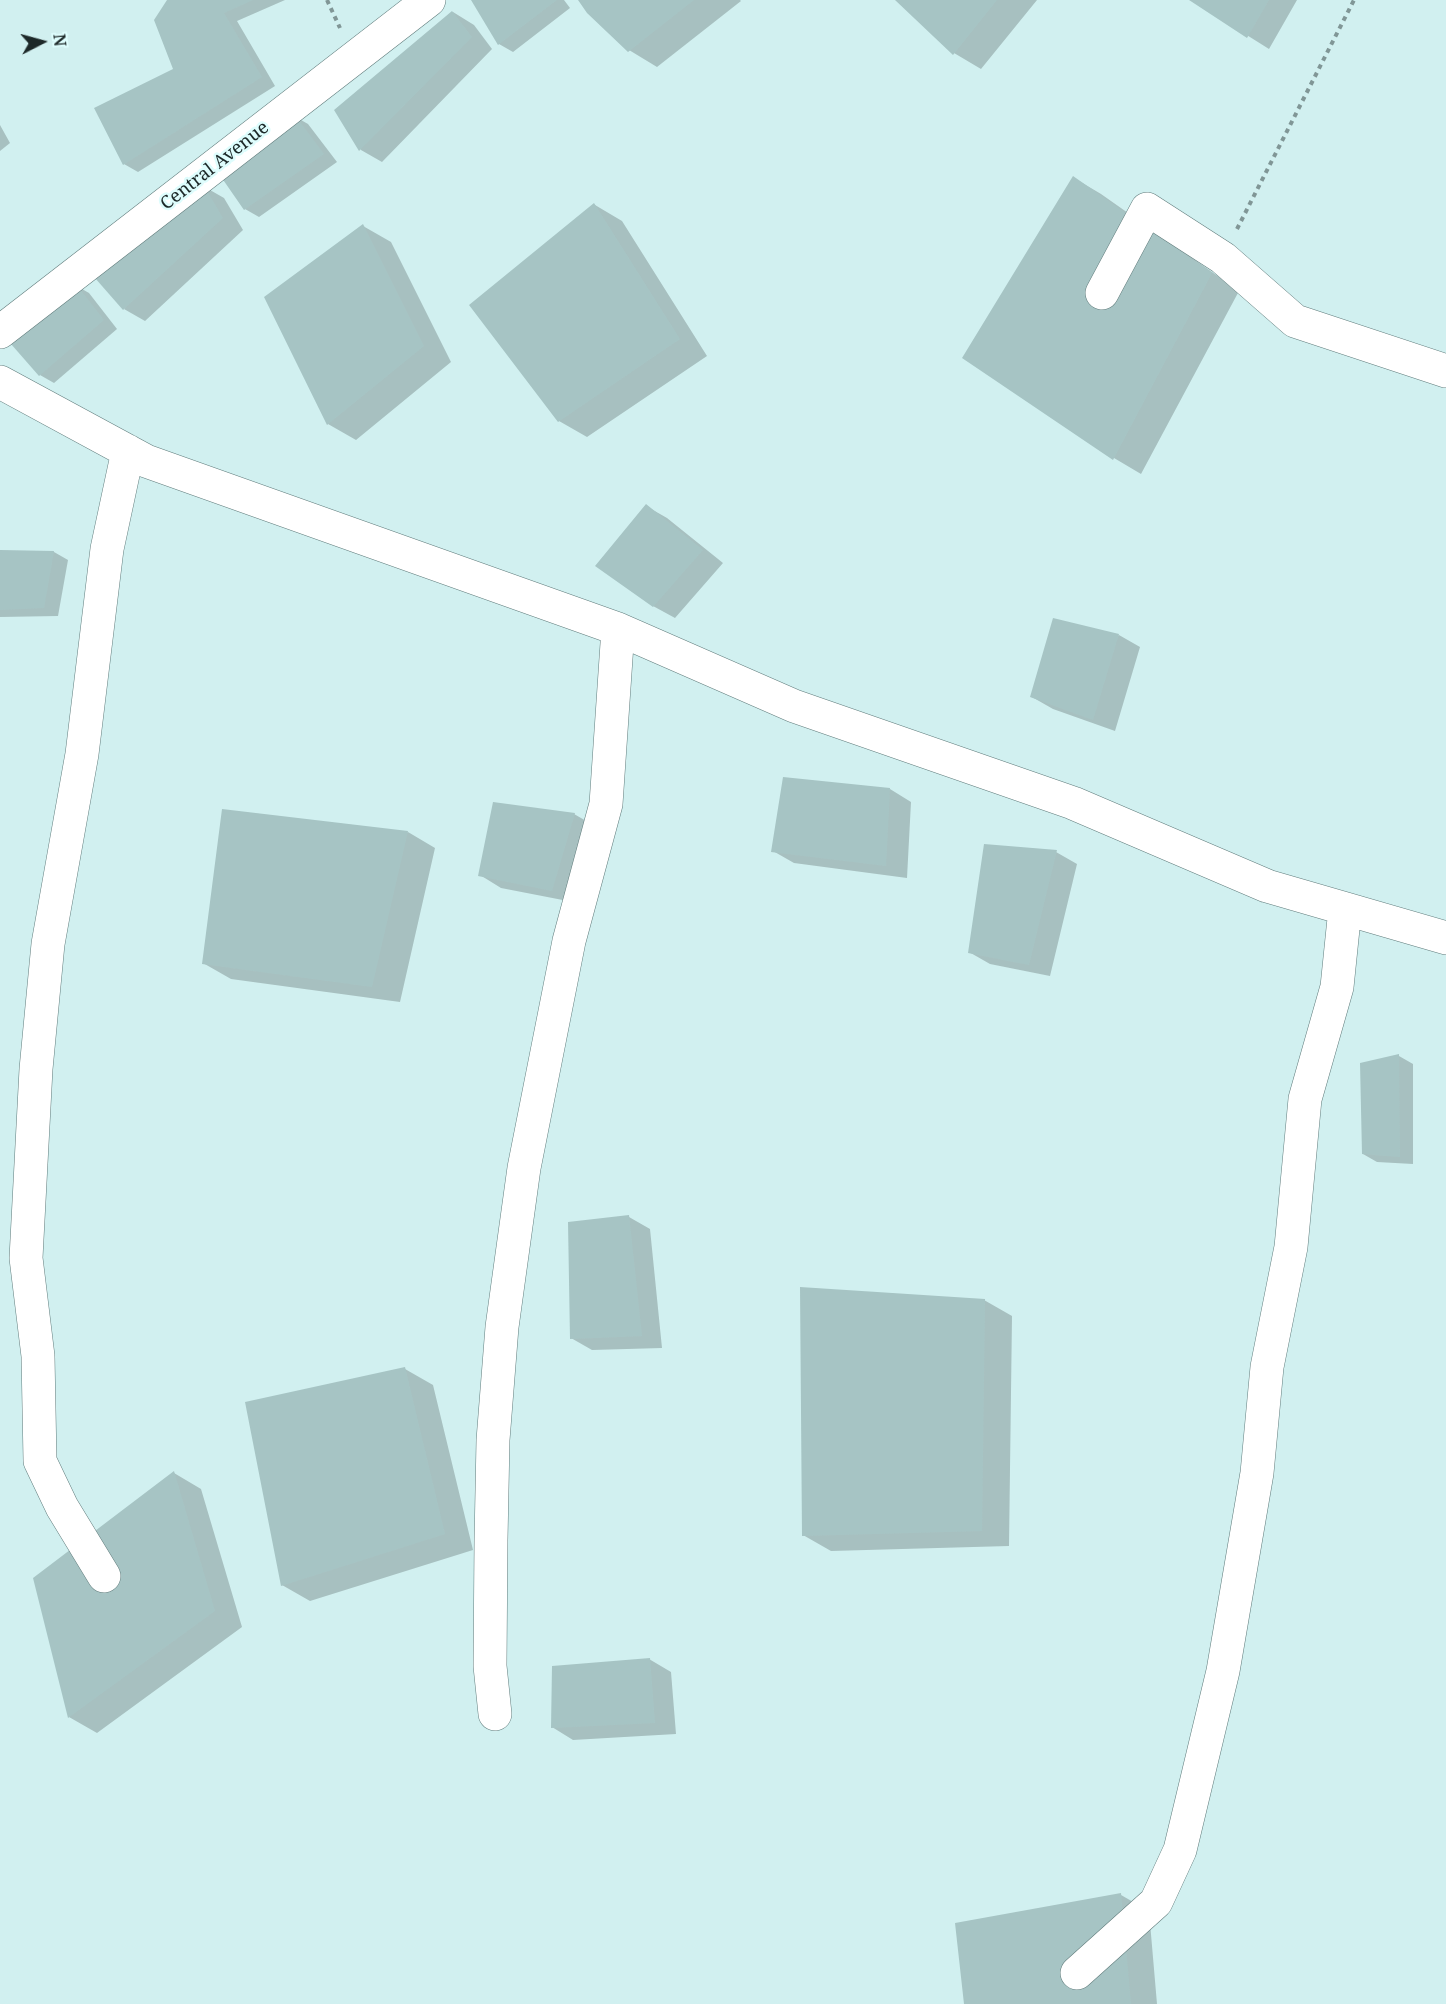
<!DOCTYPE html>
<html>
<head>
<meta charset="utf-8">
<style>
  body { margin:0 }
  #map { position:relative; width:1446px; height:2004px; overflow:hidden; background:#d1f0f0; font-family:"Noto Serif",serif }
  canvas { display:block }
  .north { position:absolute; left:12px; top:12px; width:60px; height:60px; -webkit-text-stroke:4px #defdfd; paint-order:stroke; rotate:84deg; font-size:16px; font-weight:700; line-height:24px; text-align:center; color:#1d2929 }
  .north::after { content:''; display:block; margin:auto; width:21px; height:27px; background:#1d2929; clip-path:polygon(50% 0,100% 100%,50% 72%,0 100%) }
</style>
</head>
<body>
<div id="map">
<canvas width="1446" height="2004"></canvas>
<div class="north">N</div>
</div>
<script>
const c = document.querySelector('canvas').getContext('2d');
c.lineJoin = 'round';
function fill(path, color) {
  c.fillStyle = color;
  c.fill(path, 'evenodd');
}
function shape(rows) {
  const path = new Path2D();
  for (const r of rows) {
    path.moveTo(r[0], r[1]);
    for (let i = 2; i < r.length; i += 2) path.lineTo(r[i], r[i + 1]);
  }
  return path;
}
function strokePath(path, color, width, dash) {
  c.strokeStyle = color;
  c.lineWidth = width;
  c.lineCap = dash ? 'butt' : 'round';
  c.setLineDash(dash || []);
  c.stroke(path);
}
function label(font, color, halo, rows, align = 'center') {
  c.font = font + ' "Noto Serif",serif';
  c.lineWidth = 5;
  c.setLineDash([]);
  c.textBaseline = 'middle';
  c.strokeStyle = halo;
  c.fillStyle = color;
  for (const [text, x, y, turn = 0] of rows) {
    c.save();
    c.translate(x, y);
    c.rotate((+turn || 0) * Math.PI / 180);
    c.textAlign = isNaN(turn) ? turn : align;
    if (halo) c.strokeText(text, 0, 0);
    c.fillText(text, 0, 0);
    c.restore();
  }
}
fill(shape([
  [169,0,285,0,237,21,275,86,138,172,124,164,174,70],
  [473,0,564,0,570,8,513,52,499,44],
  [580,0,740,0,741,1,657,67,629,50],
  [897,0,1037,0,981,69,954,53],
  [1191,0,1297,0,1269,49],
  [453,12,474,25,492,49,382,162,361,150,336,110],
  [294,116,308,124,337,162,259,217,245,209],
  [0,125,10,143,0,151],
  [1074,178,1101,194,1239,291,1141,474,1114,458],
  [203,186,224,198,243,230,145,321,124,309],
  [595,205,622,221,707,356,587,437,559,421],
  [363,226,391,242,451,362,356,440,328,424],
  [75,285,89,293,117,329,54,383,40,375],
  [646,506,667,518,723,563,675,618,653,606],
  [0,552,54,552,68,560,58,616,0,617],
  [1119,635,1140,647,1115,731,1053,709,1032,697],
  [890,789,911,802,907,878,794,863,773,851],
  [574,814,595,826,573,902,501,888,480,875],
  [408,832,435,848,400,1002,231,979,203,963],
  [1056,852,1077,864,1050,976,990,964,969,952],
  [1399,1056,1413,1064,1413,1164,1377,1162,1363,1154,1361,1064],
  [629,1217,650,1229,662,1348,592,1350,571,1338],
  [984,1300,1012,1316,1009,1546,831,1551,803,1535],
  [405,1369,433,1385,473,1550,310,1601,282,1585],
  [174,1473,201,1489,242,1627,97,1733,69,1717],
  [649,1659,671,1672,676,1734,573,1740,552,1727],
  [1121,1895,1149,1911,1157,2004,966,2004]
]), '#0003');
fill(shape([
  [167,0,253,0,224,13,262,77,123,165,94,108,173,69,154,20],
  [471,0,557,0,498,45],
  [578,0,694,0,628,52,587,13],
  [895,0,997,0,953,55],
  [1189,0,1269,0,1247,38],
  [452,11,472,37,359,151,334,110],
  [294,114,324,154,244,210,217,171],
  [1073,176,1212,273,1113,460,962,358],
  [203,184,223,218,123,310,88,270],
  [594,203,680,339,558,422,469,305],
  [363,224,424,346,327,425,264,297],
  [75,283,104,320,39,376,4,336],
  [646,504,703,550,653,607,595,566],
  [0,550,54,551,44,608,0,610],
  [1053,618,1119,634,1093,720,1030,697],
  [783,777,890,788,886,866,771,852],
  [493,802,575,813,552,891,478,876],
  [222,809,408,831,372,987,202,964],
  [984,844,1057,850,1029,965,968,953],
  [1399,1054,1400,1157,1362,1154,1360,1063],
  [629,1215,642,1336,570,1339,568,1222],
  [800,1287,985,1299,982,1531,802,1536],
  [405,1367,445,1534,281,1586,245,1402],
  [174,1471,215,1611,68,1718,33,1578],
  [650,1658,655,1723,551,1728,552,1666],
  [1121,1893,1131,2004,964,2004,955,1923]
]), '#a6c4c4');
const street = shape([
  [1102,293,1147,209,1223,258,1295,321,1446,371],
  [0,382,146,461,618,629,794,706,1073,803,1267,886,1446,938],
  [104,1576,62,1507,40,1461,38,1356,26,1258,36,1069,48,944,82,754,107,549,128,451],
  [495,1714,490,1666,491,1540,493,1440,502,1327,524,1168,569,941,606,804,618,629],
  [1077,1973,1156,1902,1180,1850,1223,1671,1257,1473,1267,1367,1291,1247,1305,1099,1337,987,1345,909]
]);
const secondary = shape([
  [0,332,429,0]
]);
strokePath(street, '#607c7c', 34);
strokePath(secondary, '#607c7c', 34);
strokePath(shape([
  [327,0,340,28],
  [1237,229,1354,0]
]), '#809696', 4, [4.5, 4.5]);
strokePath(street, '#fff', 33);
strokePath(secondary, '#fff', 33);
label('18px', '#1d2929', '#defdfd', [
  ["Central Avenue",215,166,-38]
]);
</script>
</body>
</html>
